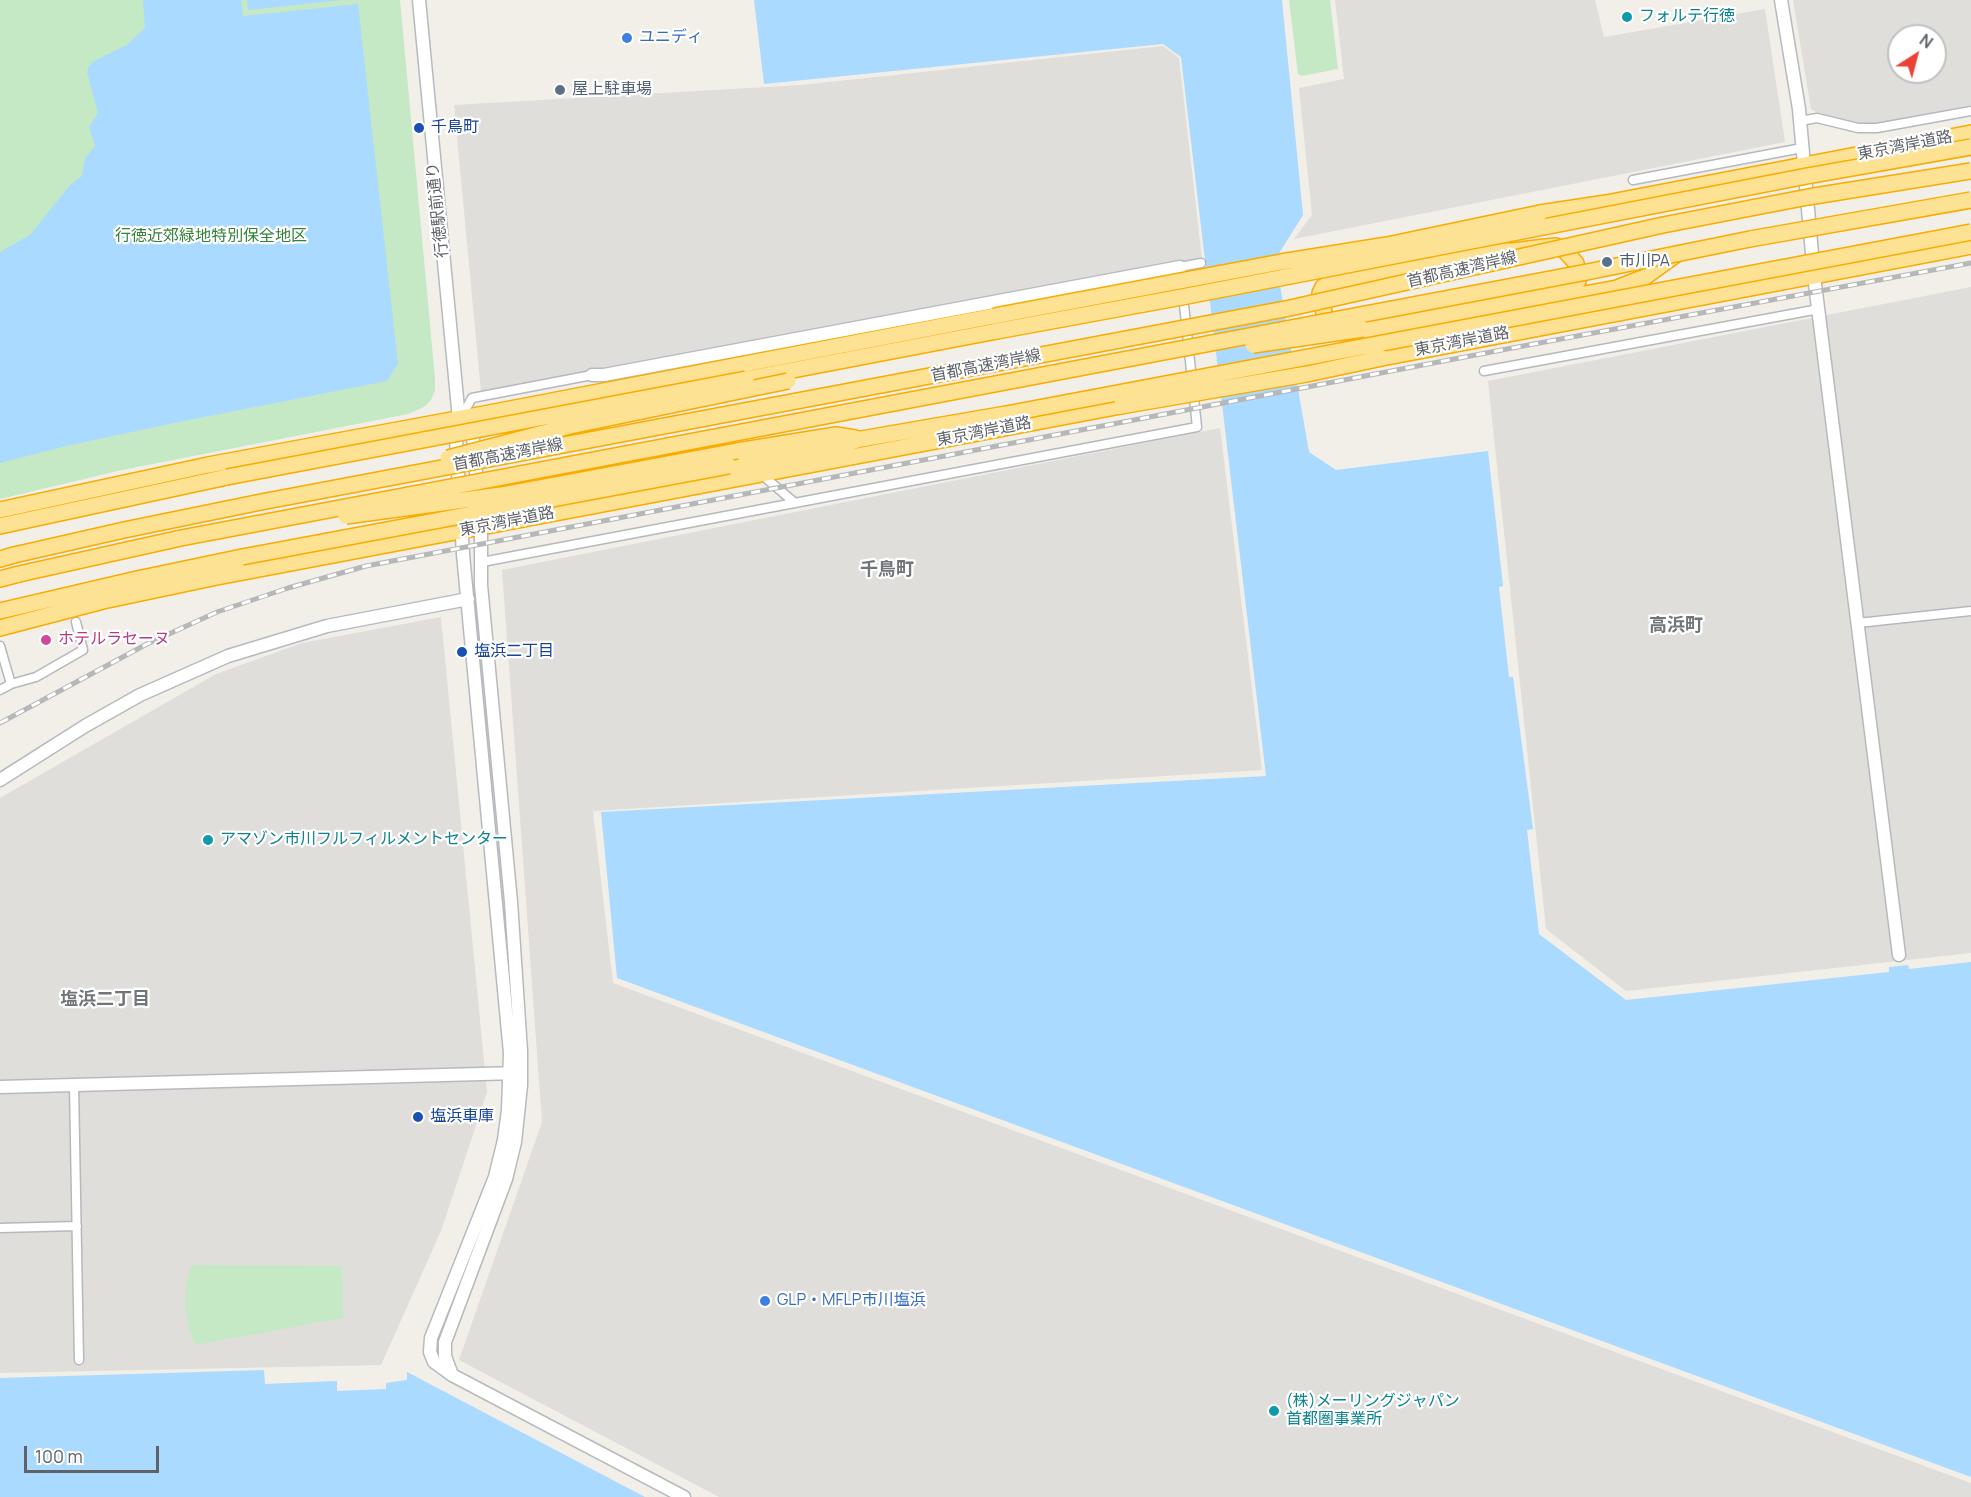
<!DOCTYPE html>
<html>
<head>
<meta charset="utf-8">
<style>
  body { margin:0 }
  #map { position:relative; width:1971px; height:1497px; overflow:hidden; background:#f1efe8; font-family:Manrope,sans-serif }
  canvas { display:block }
  .north { position:absolute; left:1887px; top:24px; width:60px; height:60px; box-sizing:border-box; background:#fff; border:2px solid #bfc1c3; border-radius:50%; rotate:36deg; font-size:16px; font-weight:700; line-height:24px; text-align:center; color:#5f6368 }
  .north::after { content:''; display:block; margin:auto; width:21px; height:27px; background:#ea4335; clip-path:polygon(50% 0,100% 100%,50% 72%,0 100%) }
  .scale { position:absolute; left:24px; top:1446px; width:135px; height:27px; box-sizing:border-box; border:3px solid #5f6368; border-top:0; padding-left:8px; font-size:18px; line-height:21px; white-space:nowrap; color:#5f6368; -webkit-text-stroke:4px #fff; paint-order:stroke }
</style>
</head>
<body>
<div id="map">
<canvas width="1971" height="1497"></canvas>
<div class="north">N</div>
<div class="scale">100 m</div>
</div>
<script>
const c = document.querySelector('canvas').getContext('2d');
c.lineJoin = 'round';
function fill(path, color) {
  c.fillStyle = color;
  c.fill(path, 'evenodd');
}
function shape(rows) {
  const path = new Path2D();
  for (const r of rows) {
    path.moveTo(r[0], r[1]);
    for (let i = 2; i < r.length; i += 2) path.lineTo(r[i], r[i + 1]);
  }
  return path;
}
function strokePath(path, color, width, dash) {
  c.strokeStyle = color;
  c.lineWidth = width;
  c.lineCap = dash ? 'butt' : 'round';
  c.setLineDash(dash || []);
  c.stroke(path);
}
function label(font, color, halo, rows, align = 'center') {
  c.font = font + ' Manrope,"Noto Sans JP",sans-serif';
  c.lineWidth = 4.5;
  c.setLineDash([]);
  c.textBaseline = 'middle';
  c.strokeStyle = halo;
  c.fillStyle = color;
  for (const [text, x, y, turn = 0] of rows) {
    c.save();
    c.translate(x, y);
    c.rotate((+turn || 0) * Math.PI / 180);
    c.textAlign = isNaN(turn) ? turn : align;
    if (halo) c.strokeText(text, 0, 0);
    c.fillText(text, 0, 0);
    c.restore();
  }
}
fill(shape([
  [1335,0,1595,0,1604,37,1765,9,1785,142,1294,239,1312,215,1299,88,1344,79],
  [1793,0,1971,0,1971,105,1876,124,1846,122,1817,113,1811,109],
  [1899,36,1935,36,1935,72,1899,72],
  [1163,46,1179,58,1202,259,481,392,454,105,801,85],
  [1971,287,1971,953,1626,991,1546,929,1488,381],
  [1220,428,1262,770,593,811,613,983,1971,1483,1971,1497,719,1497,459,1360,542,1122,502,570],
  [441,617,487,1092,441,1231,381,1365,0,1373,0,798,216,674,302,643]
]), '#e0deda');
fill(shape([
  [0,0,400,0,435,379,435,390,431,400,424,407,408,414,122,470,0,499],
  [1289,0,1330,0,1338,69,1302,76,1298,74],
  [191,1265,342,1266,343,1318,195,1345,188,1325,185,1304,186,1285]
]), '#c5e8c5');
fill(shape([
  [143,0,241,0,243,16,358,4,398,364,387,381,174,423,66,446,0,463,0,252,30,235,70,185,82,176,85,158,95,146,89,127,98,113,87,72,89,66,94,61,127,45,145,28],
  [247,0,342,0,248,10],
  [754,0,1282,0,1303,215,1273,263,1280,285,1309,452,1336,470,1488,451,1503,586,1499,587,1509,677,1513,677,1533,829,1527,830,1539,934,1626,1000,1889,972,1889,967,1908,965,1909,969,1971,962,1971,1477,617,978,601,812,1266,776,1181,57,1163,44,764,84],
  [264,1370,265,1384,337,1381,337,1391,386,1389,386,1383,407,1380,407,1372,645,1497,0,1497,0,1378]
]), '#aadaff');
const street = shape([
  [1800,121,1817,118,1858,128,1877,128,1971,111],
  [1633,180,1802,148],
  [1484,371,1819,309],
  [460,419,472,398,592,375],
  [761,474,795,503],
  [482,562,1197,427,1180,267,1201,263],
  [1858,623,1971,611],
  [0,646,11,684],
  [0,690,11,684,36,677,83,650,76,622],
  [74,1085,79,1360],
  [0,1228,77,1226]
]);
const secondary = shape([
  [419,0,459,419,456,440,463,554,510,1053,508,1110,504,1140,495,1177,431,1338,430,1352,434,1362,452,1375,684,1497],
  [1781,0,1799,109,1814,276,1899,955],
  [592,375,604,375,1180,267],
  [0,780,85,726,140,695,228,656,327,626,468,599],
  [0,1087,518,1073],
  [452,1375,445,1356,445,1342,506,1179,515,1142,521,1085,521,1051,511,902,481,585,481,527,473,438,464,426]
]);
const highway = shape([
  [1540,213,1606,203,1971,133],
  [1328,332,1320,293,1323,287,1328,284,1342,280,1497,251,1513,251,1545,247,1556,246,1564,250,1576,263,1578,281,1574,287,1568,290,1363,329],
  [1349,338,1617,288,1645,277,1677,254],
  [1382,358,1971,246],
  [746,379,997,331],
  [737,451,836,435,855,438],
  [729,466,836,446,861,439,1006,414],
  [0,510,208,465,484,414,994,316],
  [0,526,227,477],
  [0,559,14,555],
  [0,579,19,574],
  [0,611,137,579,242,557],
  [0,628,103,601,217,577,1121,406]
]);
strokePath(street, '#b5b8bc', 11);
strokePath(secondary, '#b6babf', 15);
strokePath(highway, '#f9ab00', 18);
strokePath(street, '#fff', 8);
strokePath(secondary, '#fff', 12);
strokePath(highway, '#fde293', 15);
const rail = shape([
  [0,723,147,644,217,612,288,588,366,566,1507,349,1971,263]
]);
strokePath(rail, '#b6b7b8', 5);
strokePath(rail, '#fff', 3, [9]);
const highwayBridge = shape([
  [994,316,1281,262,1387,245,1540,213],
  [997,331,1182,297,1807,176,1971,147],
  [1253,345,1363,329],
  [1121,406,1307,374,1382,358],
  [1006,414,1971,232],
  [448,458,570,426,788,381],
  [227,477,746,379],
  [346,516,501,495,737,451],
  [14,555,124,530,261,502,1290,308,1663,225,1808,197,1971,171],
  [242,557,729,466],
  [19,574,181,538,1587,272,1750,239,1971,200]
]);
strokePath(highwayBridge, '#f9ab00', 18, []);
strokePath(highwayBridge, '#fde293', 15);
for (const [x, y, r, color] of [
  [1627,17,6,"#0f9aa8"],
  [627,38,6,"#3f7fe0"],
  [560,90,6,"#5c6f8a"],
  [419,128,6,"#1a4fb4"],
  [1607,262,6,"#5c6f8a"],
  [46,640,6,"#d1479c"],
  [462,652,6,"#1a4fb4"],
  [208,840,6,"#0f9aa8"],
  [418,1117,6,"#1a4fb4"],
  [765,1301,6,"#3f7fe0"],
  [1274,1411,6,"#0f9aa8"]
]) {
  const dot = new Path2D();
  dot.arc(x, y, r, 0, 2 * Math.PI);
  c.fillStyle = color;
  c.fill(dot);
  strokePath(dot, '#fff', 2);
}
label('16px', '#0d838f', '#fff', [
  ["フォルテ行徳",1639,17],
  ["アマゾン市川フルフィルメントセンター",220,840],
  ["(株)メーリングジャパン",1286,1402],
  ["首都圏事業所",1286,1420]
], 'left');
label('16px', '#366cbe', '#fff', [
  ["ユニディ",639,38],
  ["GLP・MFLP市川塩浜",777,1301]
], 'left');
label('16px', '#4e5e75', '#fff', [
  ["屋上駐車場",572,90],
  ["市川PA",1619,262]
], 'left');
label('16px', '#164399', '#fff', [
  ["千鳥町",431,128],
  ["塩浜二丁目",474,652],
  ["塩浜車庫",430,1117]
], 'left');
label('16px', '#5f6368', '#fff', [
  ["東京湾岸道路",1905,146,-11],
  ["行徳駅前通り",438,210,-96],
  ["首都高速湾岸線",1462,270,-13],
  ["東京湾岸道路",1462,342,-11],
  ["首都高速湾岸線",986,366,-11],
  ["東京湾岸道路",984,432,-11],
  ["首都高速湾岸線",508,455,-11],
  ["東京湾岸道路",507,522,-11]
]);
label('16px', '#348238', '#fff', [
  ["行徳近郊緑地特別保全地区",211,237]
]);
label('16px', '#b23c85', '#fff', [
  ["ホテルラセーヌ",58,640]
], 'left');
label('bold 18px', '#70757a', '#fff', [
  ["千鳥町",887,570],
  ["高浜町",1676,626],
  ["塩浜二丁目",105,1000]
]);
</script>
</body>
</html>
